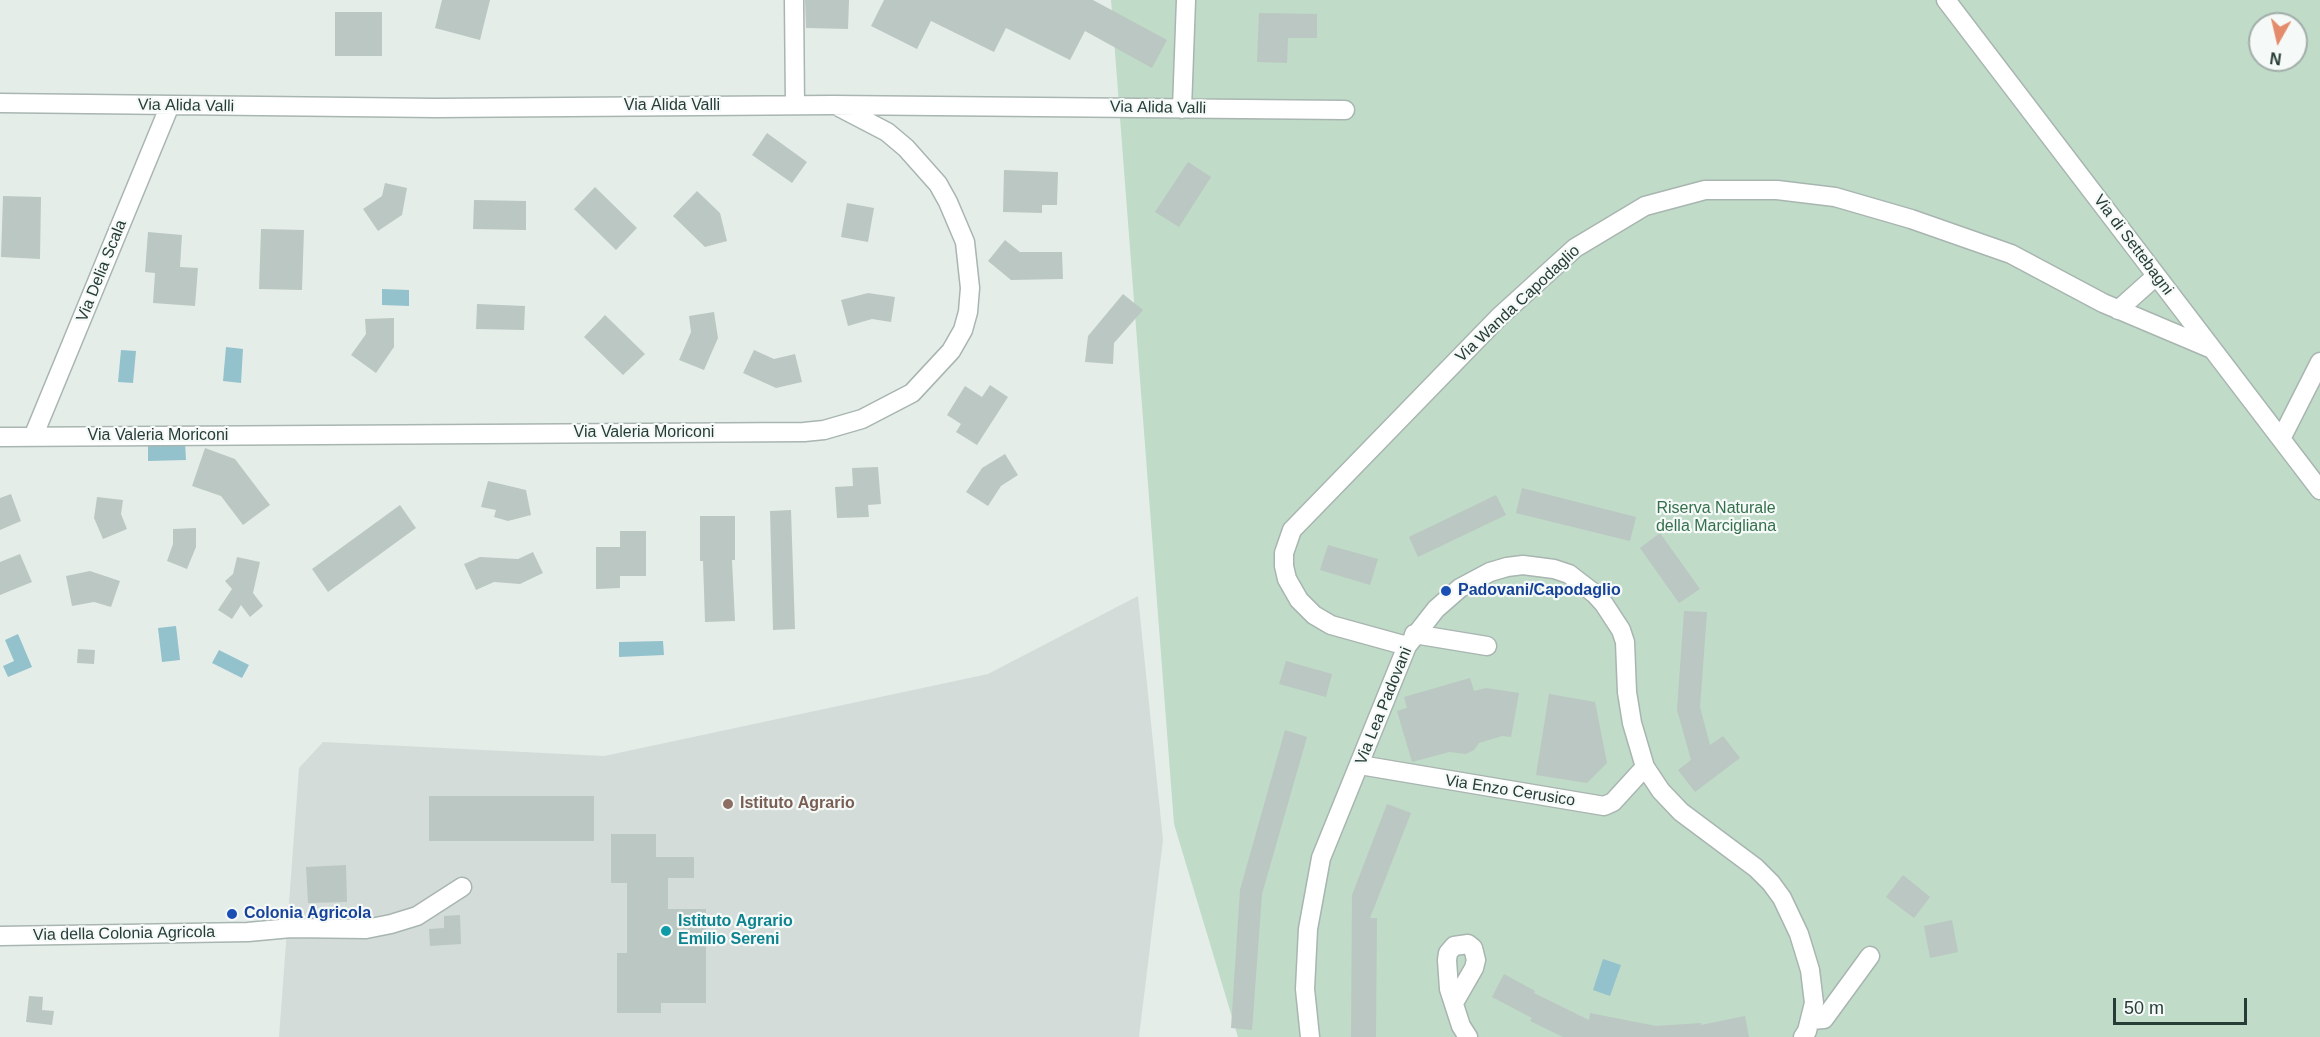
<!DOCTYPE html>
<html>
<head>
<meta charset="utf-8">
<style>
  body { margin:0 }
  #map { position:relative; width:2320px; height:1037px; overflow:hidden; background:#e5ede9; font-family:Helvetica,sans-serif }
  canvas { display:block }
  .north { position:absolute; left:2248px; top:12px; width:60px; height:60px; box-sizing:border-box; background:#f5f9f7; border:2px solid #a2aeaa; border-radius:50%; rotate:188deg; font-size:16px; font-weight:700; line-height:24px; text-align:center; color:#263d37 }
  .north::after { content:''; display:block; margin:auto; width:21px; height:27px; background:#e48b6c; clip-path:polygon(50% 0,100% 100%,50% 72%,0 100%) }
  .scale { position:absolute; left:2113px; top:998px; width:134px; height:27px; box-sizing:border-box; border:3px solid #263d37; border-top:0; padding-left:8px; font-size:18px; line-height:21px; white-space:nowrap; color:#263d37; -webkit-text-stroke:4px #f5f9f7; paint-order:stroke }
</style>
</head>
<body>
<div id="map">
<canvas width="2320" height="1037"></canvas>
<div class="north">N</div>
<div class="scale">50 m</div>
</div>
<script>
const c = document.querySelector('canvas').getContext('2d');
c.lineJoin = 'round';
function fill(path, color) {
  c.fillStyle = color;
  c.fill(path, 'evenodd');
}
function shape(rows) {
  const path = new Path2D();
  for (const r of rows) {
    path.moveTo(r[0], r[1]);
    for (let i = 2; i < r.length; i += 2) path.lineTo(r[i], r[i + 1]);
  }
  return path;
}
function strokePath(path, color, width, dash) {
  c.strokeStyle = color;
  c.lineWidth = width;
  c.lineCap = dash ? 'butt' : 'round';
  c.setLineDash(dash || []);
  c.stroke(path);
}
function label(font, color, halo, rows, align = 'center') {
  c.font = font + ' Helvetica,sans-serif';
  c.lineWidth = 4.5;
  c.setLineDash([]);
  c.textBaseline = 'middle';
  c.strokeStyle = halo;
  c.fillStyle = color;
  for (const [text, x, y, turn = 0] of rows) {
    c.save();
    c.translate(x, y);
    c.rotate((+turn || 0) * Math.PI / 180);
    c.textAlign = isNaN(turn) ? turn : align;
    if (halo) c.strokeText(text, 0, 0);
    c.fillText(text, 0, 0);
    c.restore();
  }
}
fill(shape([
  [1138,596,1163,840,1139,1037,279,1037,299,768,323,742,604,756,988,674]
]), '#d3dcd8');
fill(shape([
  [1111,0,2320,0,2320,1037,1238,1037,1174,824],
  [2260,24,2296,24,2296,60,2260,60]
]), '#c0dbc8');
fill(shape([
  [382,289,409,290,409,306,382,305],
  [226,347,243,349,241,383,223,381],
  [121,350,136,351,133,383,118,382],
  [185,442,186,460,148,461,148,443],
  [176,626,180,660,162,662,158,628],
  [18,634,32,667,8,677,3,666,14,661,5,640],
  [663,641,664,655,619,657,619,642],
  [219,650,249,665,242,678,212,663],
  [1603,959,1621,965,1610,996,1593,990]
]), '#93c2cc');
fill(shape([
  [442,0,490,0,480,40,435,28],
  [805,0,849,0,848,29,806,28],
  [884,0,1093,0,1167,40,1152,68,1085,31,1070,60,1006,28,994,52,931,21,917,49,871,26],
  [335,12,382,12,382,56,335,56],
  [1259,13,1317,14,1317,38,1288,38,1287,63,1257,62],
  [767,133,807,162,792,183,752,155],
  [1188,162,1211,177,1179,227,1155,212],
  [1004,170,1058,172,1057,205,1042,205,1042,213,1003,212],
  [385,183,407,188,402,215,378,231,363,209,382,196],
  [595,187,637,228,616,250,574,209],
  [697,191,720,213,727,241,705,247,673,216],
  [3,196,41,197,40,259,1,257],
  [474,200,526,201,526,230,473,229],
  [847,203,874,208,868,242,841,237],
  [261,229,304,230,302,290,259,289],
  [148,232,182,235,180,267,198,268,195,306,153,303,155,273,145,272],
  [1005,240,1020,252,1062,252,1063,279,1011,280,988,261],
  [868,293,895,297,891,322,872,319,848,326,841,300],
  [1123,294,1143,310,1114,343,1113,364,1085,362,1088,336],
  [477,304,525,306,524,330,476,329],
  [714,312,718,338,704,370,679,360,691,332,689,316],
  [605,315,645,354,623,375,584,337],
  [394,318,394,347,376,373,351,355,366,334,365,319],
  [754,350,774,359,795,354,802,382,776,388,743,373],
  [990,385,1008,397,977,445,956,432,961,424,947,415,965,386,982,397],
  [205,448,235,459,270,505,243,525,221,496,192,486],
  [1005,454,1018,475,1001,486,988,506,966,492,982,468],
  [878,467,881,504,868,505,869,517,837,518,835,487,853,486,852,468],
  [488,481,526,490,531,515,508,521,494,517,496,510,481,507],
  [1522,488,1636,517,1630,541,1516,513],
  [11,494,21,521,0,530,0,498],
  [1496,495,1506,515,1418,557,1409,537],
  [97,497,123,500,121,514,127,529,103,539,94,518],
  [400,505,416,528,328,592,312,569],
  [791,510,795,629,773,630,770,511],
  [700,516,735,516,735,560,732,560,735,621,705,622,703,561,700,561],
  [196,528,196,547,187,569,167,561,173,544,173,529],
  [620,531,646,531,646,576,620,576,620,588,596,589,596,547,620,547],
  [1660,533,1700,589,1679,603,1640,548],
  [1328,545,1378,559,1370,585,1320,570],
  [533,552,543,573,520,584,494,582,476,590,464,564,480,557,518,559],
  [20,554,32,582,0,595,0,562],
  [237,557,260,562,253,593,263,606,250,617,241,605,232,619,218,610,232,589,225,581,233,574],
  [90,571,120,581,111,607,94,602,72,606,66,576],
  [1684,611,1707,612,1700,707,1710,745,1723,736,1740,758,1695,792,1678,770,1691,760,1677,710],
  [78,649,95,650,94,664,77,663],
  [1286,661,1332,674,1326,697,1279,684],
  [1470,678,1474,691,1486,688,1519,693,1511,737,1502,736,1479,743,1474,750,1466,754,1449,752,1412,762,1397,711,1407,708,1404,697],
  [1549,694,1595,702,1607,763,1587,783,1536,775],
  [1285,730,1307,737,1262,894,1252,1030,1231,1028,1240,890],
  [429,796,594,796,594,841,429,841],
  [1387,804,1411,813,1370,918,1377,918,1376,1037,1351,1037,1352,895],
  [611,834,656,834,656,857,694,857,694,878,668,878,668,909,706,909,706,1003,661,1003,661,1013,617,1013,617,953,627,953,627,883,611,883],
  [346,865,347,902,308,903,306,867],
  [1903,875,1930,897,1914,918,1886,897],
  [460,915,461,944,430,946,429,929,444,928,444,916],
  [1952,920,1958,952,1930,958,1924,926],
  [1504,974,1535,991,1534,993,1589,1020,1590,1013,1656,1026,1701,1023,1701,1025,1745,1016,1749,1037,1563,1037,1530,1021,1532,1018,1492,997],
  [29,996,43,997,42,1010,54,1011,52,1025,26,1022]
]), '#bbc7c2');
const minor = shape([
  [794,0,795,105],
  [1946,0,2320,490],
  [0,103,436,108,833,105,1345,110],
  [1182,109,1186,0],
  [2118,310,2156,276],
  [0,437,804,432,824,430,862,419,912,393,951,351,963,330,968,312,970,288,965,242,948,202,938,184,906,148,887,132,839,107],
  [33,437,170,105],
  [2281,439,2320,362],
  [1414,634,1487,646],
  [1407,646,1331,625,1314,615,1299,600,1287,579,1284,566,1284,553,1292,530,1499,317,1575,248,1645,206,1705,190,1777,190,1835,197,1911,219,2011,254,2103,303,2212,349],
  [1360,765,1604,806,1613,802,1645,767],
  [0,936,248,932,291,928,366,929,391,924,417,916,462,887],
  [1455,1001,1474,968,1476,960,1473,948,1468,944,1454,946,1448,953,1447,960,1449,989,1461,1026,1468,1037],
  [1810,1020,1824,1019,1870,956],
  [1310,1037,1305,989,1308,929,1321,858,1407,646,1436,609,1460,588,1490,572,1507,567,1523,565,1554,569,1569,574,1595,594,1604,604,1621,630,1625,642,1627,692,1632,723,1645,767,1661,791,1681,812,1756,868,1771,883,1782,898,1799,934,1810,970,1814,1003,1807,1031,1803,1037]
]);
strokePath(minor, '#a8b5b0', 21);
strokePath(minor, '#fff', 18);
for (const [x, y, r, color] of [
  [1446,591,6,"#1a4fb4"],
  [728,804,6,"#8d6e63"],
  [232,914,6,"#1a4fb4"],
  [666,931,6,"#0f9aa8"]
]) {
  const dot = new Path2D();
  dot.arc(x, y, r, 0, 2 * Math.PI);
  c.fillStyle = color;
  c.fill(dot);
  strokePath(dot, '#f5f9f7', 2);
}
label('16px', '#263d37', '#f5f9f7', [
  ["Via Alida Valli",186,106,1],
  ["Via Alida Valli",672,106],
  ["Via Alida Valli",1158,108,1],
  ["Via di Settebagni",2133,245,53],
  ["Via Delia Scala",102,271,-68],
  ["Via Wanda Capodaglio",1518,304,-43],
  ["Via Valeria Moriconi",644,433],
  ["Via Valeria Moriconi",158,436],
  ["Via Lea Padovani",1384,706,-68],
  ["Via Enzo Cerusico",1510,791,9],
  ["Via della Colonia Agricola",124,934,-1]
]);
label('16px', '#34704c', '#f5f9f7', [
  ["Riserva Naturale",1716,509],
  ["della Marcigliana",1716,527]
]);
label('bold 16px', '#164399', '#f5f9f7', [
  ["Padovani/Capodaglio",1458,591],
  ["Colonia Agricola",244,914]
], 'left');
label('bold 16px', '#785e54', '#f5f9f7', [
  ["Istituto Agrario",740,804]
], 'left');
label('bold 16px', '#0d838f', '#f5f9f7', [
  ["Istituto Agrario",678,922],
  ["Emilio Sereni",678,940]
], 'left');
</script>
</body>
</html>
